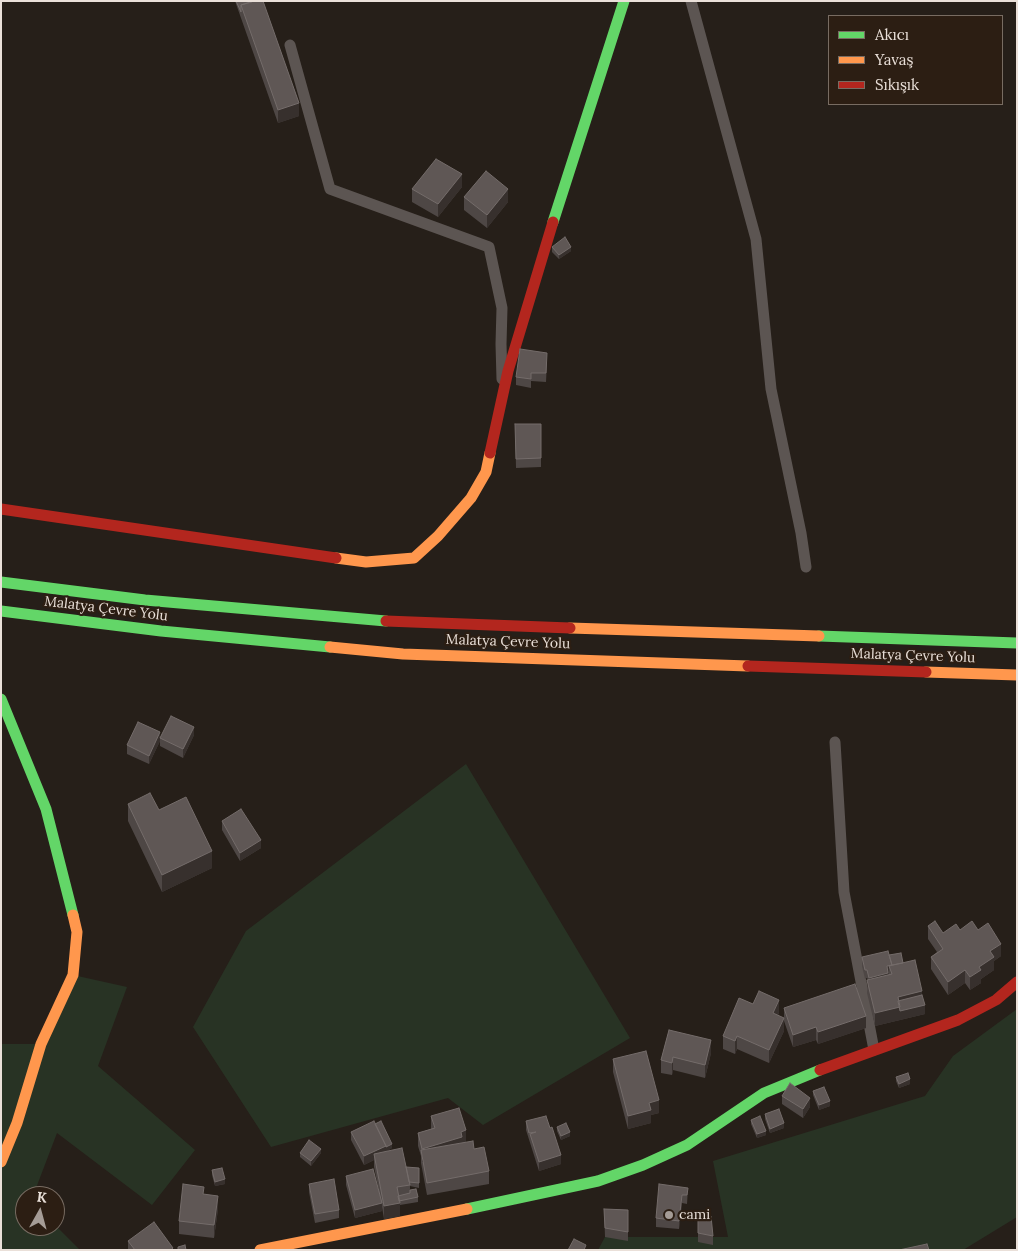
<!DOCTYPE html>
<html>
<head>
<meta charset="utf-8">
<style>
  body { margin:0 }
  #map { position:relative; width:1018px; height:1251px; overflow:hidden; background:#261f19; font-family:Lora,serif }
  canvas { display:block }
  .frame { position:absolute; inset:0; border:2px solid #eae0d9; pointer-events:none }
  .legend { position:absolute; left:828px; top:15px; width:175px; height:90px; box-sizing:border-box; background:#2c1e13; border:1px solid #786c62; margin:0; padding:6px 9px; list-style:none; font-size:15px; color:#eae0d9 }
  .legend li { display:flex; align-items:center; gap:10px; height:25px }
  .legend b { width:25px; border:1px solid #786c62 }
  .north { position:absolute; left:15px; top:1186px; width:50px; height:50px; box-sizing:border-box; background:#2c1e13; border:1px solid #786c62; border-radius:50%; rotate:7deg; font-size:14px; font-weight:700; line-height:20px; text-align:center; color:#eae0d9 }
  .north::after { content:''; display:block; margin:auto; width:18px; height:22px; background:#a59c96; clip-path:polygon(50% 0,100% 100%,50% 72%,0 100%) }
</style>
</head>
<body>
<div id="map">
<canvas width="1018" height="1251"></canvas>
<div class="frame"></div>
<ul class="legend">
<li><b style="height:6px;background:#63d668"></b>Akıcı</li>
<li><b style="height:6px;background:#ff974d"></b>Yavaş</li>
<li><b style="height:6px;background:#b3261e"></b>Sıkışık</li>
</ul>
<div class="north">K</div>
</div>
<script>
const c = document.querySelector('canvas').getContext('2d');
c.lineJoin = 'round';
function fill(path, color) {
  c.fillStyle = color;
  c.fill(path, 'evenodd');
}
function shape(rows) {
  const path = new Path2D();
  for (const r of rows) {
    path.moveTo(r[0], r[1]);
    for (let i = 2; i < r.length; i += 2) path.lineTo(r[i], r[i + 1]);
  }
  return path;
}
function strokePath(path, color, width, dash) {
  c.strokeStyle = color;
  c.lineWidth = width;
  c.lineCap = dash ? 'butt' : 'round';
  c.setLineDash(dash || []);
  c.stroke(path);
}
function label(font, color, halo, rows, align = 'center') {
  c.font = font + ' Lora,serif';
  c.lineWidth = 4.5;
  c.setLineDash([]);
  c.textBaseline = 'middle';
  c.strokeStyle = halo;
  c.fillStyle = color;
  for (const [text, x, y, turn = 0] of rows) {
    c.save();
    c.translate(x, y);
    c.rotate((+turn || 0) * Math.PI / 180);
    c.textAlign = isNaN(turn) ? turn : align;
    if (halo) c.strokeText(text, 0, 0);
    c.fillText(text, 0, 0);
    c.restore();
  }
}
fill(shape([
  [466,764,630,1038,483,1125,448,1098,271,1147,193,1027,246,931],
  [73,975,127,987,98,1066,195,1150,152,1205,57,1133,33,1196,25,1196,25,1226,55,1226,55,1225,80,1250,1,1250,1,1044,41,1044],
  [1017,1009,1017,1217,963,1250,598,1250,605,1237,728,1237,713,1161,925,1096,953,1056]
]), '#283324');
strokePath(shape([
  [691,1,756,239,771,389,801,533,806,567],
  [290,45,330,189,489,247,502,308,501,344,502,379],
  [835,742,844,892,874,1050]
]), '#5c5552', 11);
strokePath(shape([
  [553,222,624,1],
  [1,582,145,600,386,621],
  [1,611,161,631,330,647],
  [819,636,1017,643],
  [1,699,46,809,73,915],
  [467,1209,598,1181,643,1165,687,1145,764,1093,820,1070]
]), '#63d668', 11);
strokePath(shape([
  [336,558,366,562,414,558,438,536,471,498,486,472,490,453],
  [570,628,819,636],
  [330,647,403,654,748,666],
  [926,672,1017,675],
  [1,1162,17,1123,41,1044,73,975,77,932,73,915],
  [260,1250,467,1209]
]), '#ff974d', 11);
strokePath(shape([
  [490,453,508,371,553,222],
  [1,509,336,558],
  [386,621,570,628],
  [748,666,926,672],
  [820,1070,958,1020,996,1000,1017,982]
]), '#b3261e', 11);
fill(shape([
  [235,1,252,1,299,116,278,123],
  [462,187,438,217,412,202,412,189],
  [464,197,508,202,487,228,464,210],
  [552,247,571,251,559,259,552,252],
  [547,362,546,382,531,381,531,388,516,385,516,377],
  [515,424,541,424,541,467,516,468],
  [194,735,183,758,160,746,160,741,149,764,127,754,127,745,160,737],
  [128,804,159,810,212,868,162,892,128,821],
  [222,821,261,848,240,861,222,830],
  [928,926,943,933,960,930,978,930,1001,956,994,961,994,970,981,979,981,983,970,990,965,983,948,995,931,969,931,957,937,952,928,939],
  [889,955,903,963,922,995,925,1014,875,1026,867,993,868,980,867,978,865,979,862,966,862,957],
  [753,1004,779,1013,778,1015,784,1031,769,1063,737,1049,735,1054,723,1049,723,1036],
  [784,1008,866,1028,818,1044,816,1040,793,1047,784,1021],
  [669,1030,711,1053,705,1078,673,1070,672,1075,661,1073,661,1060],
  [613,1059,659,1113,651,1115,651,1123,628,1129,613,1072],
  [896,1077,910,1084,899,1088,896,1081],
  [813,1091,830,1106,819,1110,813,1095],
  [782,1096,810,1107,803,1118,782,1104],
  [765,1114,784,1128,770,1133,765,1119],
  [431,1116,474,1149,489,1171,489,1184,427,1195,421,1163,421,1156,418,1146,418,1133,431,1129],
  [751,1120,766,1135,757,1138,751,1124],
  [526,1121,561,1164,539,1171,526,1130],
  [375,1124,392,1148,386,1151,406,1167,419,1168,419,1188,410,1186,410,1190,418,1197,418,1202,400,1205,400,1216,384,1219,382,1207,382,1211,355,1218,346,1185,346,1176,379,1191,374,1167,374,1160,364,1165,351,1140,351,1132],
  [557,1127,570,1136,561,1140,557,1131],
  [300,1153,321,1153,311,1166,300,1157],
  [212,1170,225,1184,215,1186,212,1175],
  [309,1184,339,1210,339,1218,315,1223,309,1192],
  [688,1188,687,1204,682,1203,679,1229,656,1227,656,1218],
  [218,1209,214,1238,179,1234,179,1221],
  [604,1209,628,1210,628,1241,605,1237],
  [698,1216,713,1236,713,1245,698,1242],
  [128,1241,173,1250,128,1250]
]), '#4e4745');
fill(shape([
  [299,103,299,116,278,123,278,110],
  [462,174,462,187,438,217,438,204],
  [508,189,508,202,487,228,487,215],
  [571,247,571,251,559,259,559,255],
  [194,727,194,735,183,758,183,749],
  [160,732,160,741,149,764,149,756],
  [261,840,261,848,240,861,240,853],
  [212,851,212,868,162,892,162,875],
  [1001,944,1001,956,994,961,994,970,981,979,981,983,970,990,970,977,979,967,990,951],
  [892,965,892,967,889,966,888,982,869,986,869,978,887,966],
  [965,970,965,983,948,995,948,982],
  [922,991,922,1003,925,1005,925,1014,875,1026,875,1013,898,997],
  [779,1000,779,1013,773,1026,773,1013],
  [866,1016,866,1028,818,1044,818,1032],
  [784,1018,784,1031,769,1063,769,1050],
  [816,1027,816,1040,793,1047,793,1035],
  [737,1036,737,1049,735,1054,735,1041],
  [711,1040,711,1053,705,1078,705,1065],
  [673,1057,673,1070,672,1075,672,1063],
  [910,1079,910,1084,899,1088,899,1084],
  [810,1098,810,1107,803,1118,803,1109],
  [659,1100,659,1113,651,1115,651,1123,628,1129,628,1116,649,1103],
  [830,1101,830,1106,819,1110,819,1105],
  [784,1123,784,1128,770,1133,770,1129],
  [466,1130,466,1143,462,1150,422,1162,422,1149],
  [766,1131,766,1135,757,1138,757,1134],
  [570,1132,570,1136,561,1140,561,1136],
  [392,1144,392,1148,386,1152,374,1154,374,1160,364,1165,364,1156,386,1146],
  [321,1149,321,1153,311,1166,311,1161],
  [561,1155,561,1164,539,1171,539,1162],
  [225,1179,225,1184,215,1186,215,1182],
  [682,1195,682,1203,679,1229,679,1221],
  [218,1196,218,1209,214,1238,214,1225],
  [382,1203,382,1211,355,1218,355,1210],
  [400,1203,400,1216,384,1219,384,1206]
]), '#37302d');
const building = shape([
  [236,1,252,1,252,2,241,5,241,12,236,1],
  [253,1,263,1,299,103,278,110,241,5,253,1],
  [436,159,462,174,438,204,412,189,436,159],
  [486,171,508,189,487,215,464,197,486,171],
  [565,237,571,247,559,255,552,247,565,237],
  [520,349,547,353,546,373,531,373,531,379,516,377,520,349],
  [515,424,541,424,541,458,516,459,515,424],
  [171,716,194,727,183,749,160,738,171,716],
  [138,722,160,732,149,756,127,745,138,722],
  [150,793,159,810,186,797,212,851,162,875,128,804,150,793],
  [241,809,261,840,240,853,222,821,241,809],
  [935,921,943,933,956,924,960,930,972,921,978,930,988,923,1001,944,990,951,994,957,979,967,981,970,970,977,965,970,948,982,931,957,943,949,928,926,935,921],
  [888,951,892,965,887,966,888,973,869,978,867,970,865,970,862,957,888,951],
  [901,953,903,963,892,965,889,955,901,953],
  [915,960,922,991,898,997,900,1007,875,1013,867,980,892,974,889,966,915,960],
  [855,984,866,1016,818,1032,816,1027,793,1035,784,1008,855,984],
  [759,991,779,1000,773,1013,784,1018,769,1050,737,1036,735,1041,723,1036,739,998,753,1004,759,991],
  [922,995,925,1005,900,1011,898,1001,922,995],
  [669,1030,711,1040,705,1065,673,1057,672,1063,661,1060,669,1030],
  [646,1051,659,1100,649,1103,651,1110,628,1116,613,1059,646,1051],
  [908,1073,910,1079,899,1084,896,1077,908,1073],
  [790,1083,810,1098,803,1109,782,1096,790,1083],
  [824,1087,830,1101,819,1105,813,1091,824,1087],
  [459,1108,466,1130,461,1132,462,1137,422,1149,418,1133,435,1128,431,1116,459,1108],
  [779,1109,784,1123,770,1129,765,1114,779,1109],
  [546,1116,550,1128,552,1127,561,1155,539,1162,530,1134,536,1132,529,1133,526,1121,546,1116],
  [760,1116,766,1131,757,1134,751,1120,760,1116],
  [374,1121,386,1146,364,1156,351,1132,374,1121],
  [381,1121,392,1144,386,1147,386,1146,375,1124,381,1121],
  [566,1123,570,1132,561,1136,557,1127,566,1123],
  [309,1140,321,1149,311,1161,300,1153,309,1140],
  [473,1141,474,1149,484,1147,489,1171,427,1183,421,1150,473,1141],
  [402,1148,410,1185,397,1187,400,1203,384,1206,374,1154,402,1148],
  [406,1167,419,1168,419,1183,409,1182,406,1167],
  [222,1168,225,1179,215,1182,212,1170,222,1168],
  [373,1169,382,1203,355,1210,346,1176,373,1169],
  [334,1179,339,1210,315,1214,309,1184,334,1179],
  [183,1184,204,1187,203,1194,218,1196,214,1225,179,1221,183,1184],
  [659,1184,688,1188,687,1195,682,1195,679,1221,656,1218,659,1184],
  [416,1189,418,1197,399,1201,398,1196,410,1193,410,1190,416,1189],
  [604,1209,628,1210,628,1232,605,1228,604,1209],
  [698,1216,711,1216,713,1236,698,1233,698,1216],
  [154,1222,173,1248,171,1250,135,1250,128,1241,154,1222],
  [574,1239,586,1245,584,1250,568,1250,574,1239],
  [927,1244,929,1250,899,1250,927,1244],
  [185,1245,186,1250,178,1250,178,1247,185,1245]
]);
fill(building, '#5f5755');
strokePath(building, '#746c6a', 1);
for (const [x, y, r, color] of [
  [669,1215,5,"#a59c96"]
]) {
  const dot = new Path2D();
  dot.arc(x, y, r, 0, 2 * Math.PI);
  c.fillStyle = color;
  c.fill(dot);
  strokePath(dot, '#2c1e13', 2);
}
label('14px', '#eae0d9', '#2c1e13', [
  ["Malatya Çevre Yolu",106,609,7],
  ["Malatya Çevre Yolu",508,642,2],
  ["Malatya Çevre Yolu",913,656,2]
]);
label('14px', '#eae0d9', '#2c1e13', [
  ["cami",679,1215]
], 'left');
</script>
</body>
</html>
